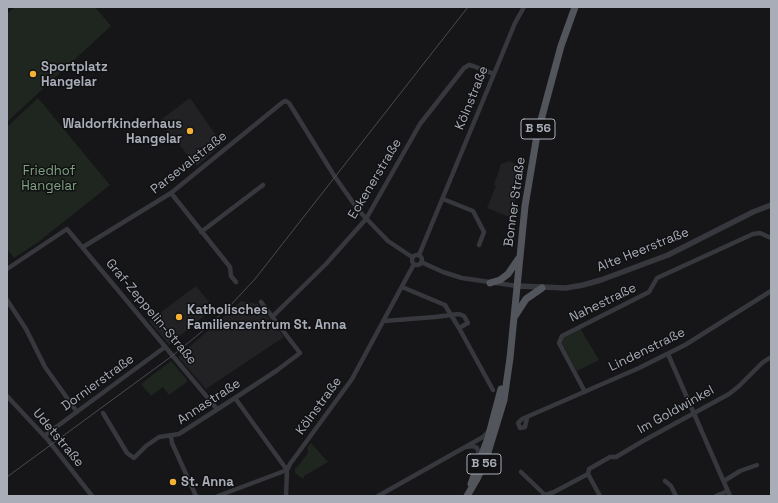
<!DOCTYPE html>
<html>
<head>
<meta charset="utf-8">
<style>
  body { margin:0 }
  #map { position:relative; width:778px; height:503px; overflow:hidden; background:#161618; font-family:"Space Grotesk",sans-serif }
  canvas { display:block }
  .frame { position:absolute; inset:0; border:8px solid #a8adb8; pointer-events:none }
</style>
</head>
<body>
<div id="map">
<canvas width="778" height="503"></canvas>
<div class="frame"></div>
</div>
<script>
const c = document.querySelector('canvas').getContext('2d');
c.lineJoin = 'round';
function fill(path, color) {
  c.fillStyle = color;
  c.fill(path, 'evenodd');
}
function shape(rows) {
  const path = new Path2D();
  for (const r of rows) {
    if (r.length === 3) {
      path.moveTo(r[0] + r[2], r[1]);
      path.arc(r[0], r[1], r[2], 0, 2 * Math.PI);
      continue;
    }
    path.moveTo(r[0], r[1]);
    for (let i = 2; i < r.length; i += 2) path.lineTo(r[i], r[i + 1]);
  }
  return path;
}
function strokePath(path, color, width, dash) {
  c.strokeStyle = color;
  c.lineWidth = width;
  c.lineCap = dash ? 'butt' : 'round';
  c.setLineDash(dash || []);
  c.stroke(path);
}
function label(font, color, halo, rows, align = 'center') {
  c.font = font + ' "Space Grotesk",sans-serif';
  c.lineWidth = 3;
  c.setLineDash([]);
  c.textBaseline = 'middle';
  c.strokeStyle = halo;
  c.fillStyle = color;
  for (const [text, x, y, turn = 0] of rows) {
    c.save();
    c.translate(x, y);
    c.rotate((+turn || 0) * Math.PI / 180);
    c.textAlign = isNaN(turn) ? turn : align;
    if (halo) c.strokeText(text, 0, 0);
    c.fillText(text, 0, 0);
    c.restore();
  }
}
fill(shape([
  [190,98,222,144,197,166,159,121],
  [509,161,521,167,512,218,487,208,496,186,494,185,501,164],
  [196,286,214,308,169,345,149,321],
  [241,301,258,304,284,337,206,389,178,357]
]), '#222225');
fill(shape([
  [15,7,95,7,111,26,7,122,7,14],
  [38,98,110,185,37,243,14,258,7,249,7,127],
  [580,328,599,360,577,371,561,342,563,336],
  [171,361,188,381,169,395,163,387,151,396,141,384],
  [311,443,328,462,304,476,303,479,295,473,295,468,298,466,308,453,308,449,307,448]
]), '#1e261f');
strokePath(shape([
  [171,193,230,267,231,276,236,282],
  [443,199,473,211,484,232,479,245],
  [201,232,263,185],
  [83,247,171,193,283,102,286,101,289,103,335,177,359,211,388,241,412,257],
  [419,255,494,74,515,23,524,7],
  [417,260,5],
  [421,262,443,272,462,278,517,286],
  [7,269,67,229,217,409],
  [402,287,445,305,459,328,493,390],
  [7,300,26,329,45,367,77,412],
  [272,317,326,264,366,219,420,124,464,68,469,65,473,66,494,74],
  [384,321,435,317,459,314,464,316,468,323,459,328],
  [668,354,730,496],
  [585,392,559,343,562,336,649,292,657,278,753,234,760,233,771,238],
  [7,396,48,440,92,496],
  [235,398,287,470],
  [103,413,127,453,134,458,146,446,159,437,179,434,235,398,276,371,300,353,261,302],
  [527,418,525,427,520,428,518,423,522,419,639,368,685,345,771,291],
  [44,436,165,347],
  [171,436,172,443,196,496],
  [466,447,473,446,477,448,480,456],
  [521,472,545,495],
  [588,474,600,496],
  [665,481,671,486,676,496],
  [724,481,740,471,757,465],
  [218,496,287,470],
  [286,496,287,470,290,464,352,379,414,264],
  [378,496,483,437,490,430],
  [546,496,545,495,554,492,588,474,589,469,610,457,616,457,643,441,729,394,739,386,762,363,771,357],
  [716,496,728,491]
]), '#37383d', 4.5);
strokePath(shape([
  [517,286,566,288,583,285,601,280,668,255,753,212,771,205]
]), '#37383d', 5.5);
strokePath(shape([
  [490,283,500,280,508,274,519,258],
  [515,316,526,299,542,288],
  [471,484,488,438,501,389],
  [467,496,477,479,486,459,504,400,510,358,525,206,537,135,561,46,575,7]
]), '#53555c', 7);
strokePath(shape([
  [7,477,172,356,199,334,228,308,255,279,468,7]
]), '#4a4c52', 1);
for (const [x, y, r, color] of [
  [33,74,4,"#f2b134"],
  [190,131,4,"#f2b134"],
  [179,317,4,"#f2b134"],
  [173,482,4,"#f2b134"]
]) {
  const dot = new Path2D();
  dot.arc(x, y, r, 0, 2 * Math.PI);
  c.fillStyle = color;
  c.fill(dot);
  strokePath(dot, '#111113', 1.5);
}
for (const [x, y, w] of [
  [538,129,34],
  [484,464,34]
]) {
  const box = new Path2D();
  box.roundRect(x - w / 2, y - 10, w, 20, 3);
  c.fillStyle = '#111113';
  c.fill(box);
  strokePath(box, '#a8adb8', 1);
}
label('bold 12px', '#a8adb8', null, [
  ["B 56",538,129],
  ["B 56",484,464]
]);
label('bold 13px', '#a8adb8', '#111113', [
  ["Sportplatz",41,67],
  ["Hangelar",41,82],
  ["Waldorfkinderhaus",182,124,"right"],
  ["Hangelar",182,139,"right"],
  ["Katholisches",187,310],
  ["Familienzentrum St. Anna",187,325],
  ["St. Anna",181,482]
], 'left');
label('13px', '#a8adb8', '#111113', [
  ["Kölnstraße",472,98,-68],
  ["Parsevalstraße",189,163,-38],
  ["Eckenerstraße",375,179,-59],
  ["Bonner Straße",515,202,-82],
  ["Alte Heerstraße",643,250,-22],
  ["Nahestraße",603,303,-26],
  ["Graf-Zeppelin-Straße",151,312,50],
  ["Lindenstraße",647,350,-26],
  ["Dornierstraße",98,383,-36],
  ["Annastraße",209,402,-33],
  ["Kölnstraße",319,406,-54],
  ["Im Goldwinkel",676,410,-29],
  ["Udetstraße",58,438,50]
]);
label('13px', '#7fa381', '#111113', [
  ["Friedhof",49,171],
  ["Hangelar",49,186]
]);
</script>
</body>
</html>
